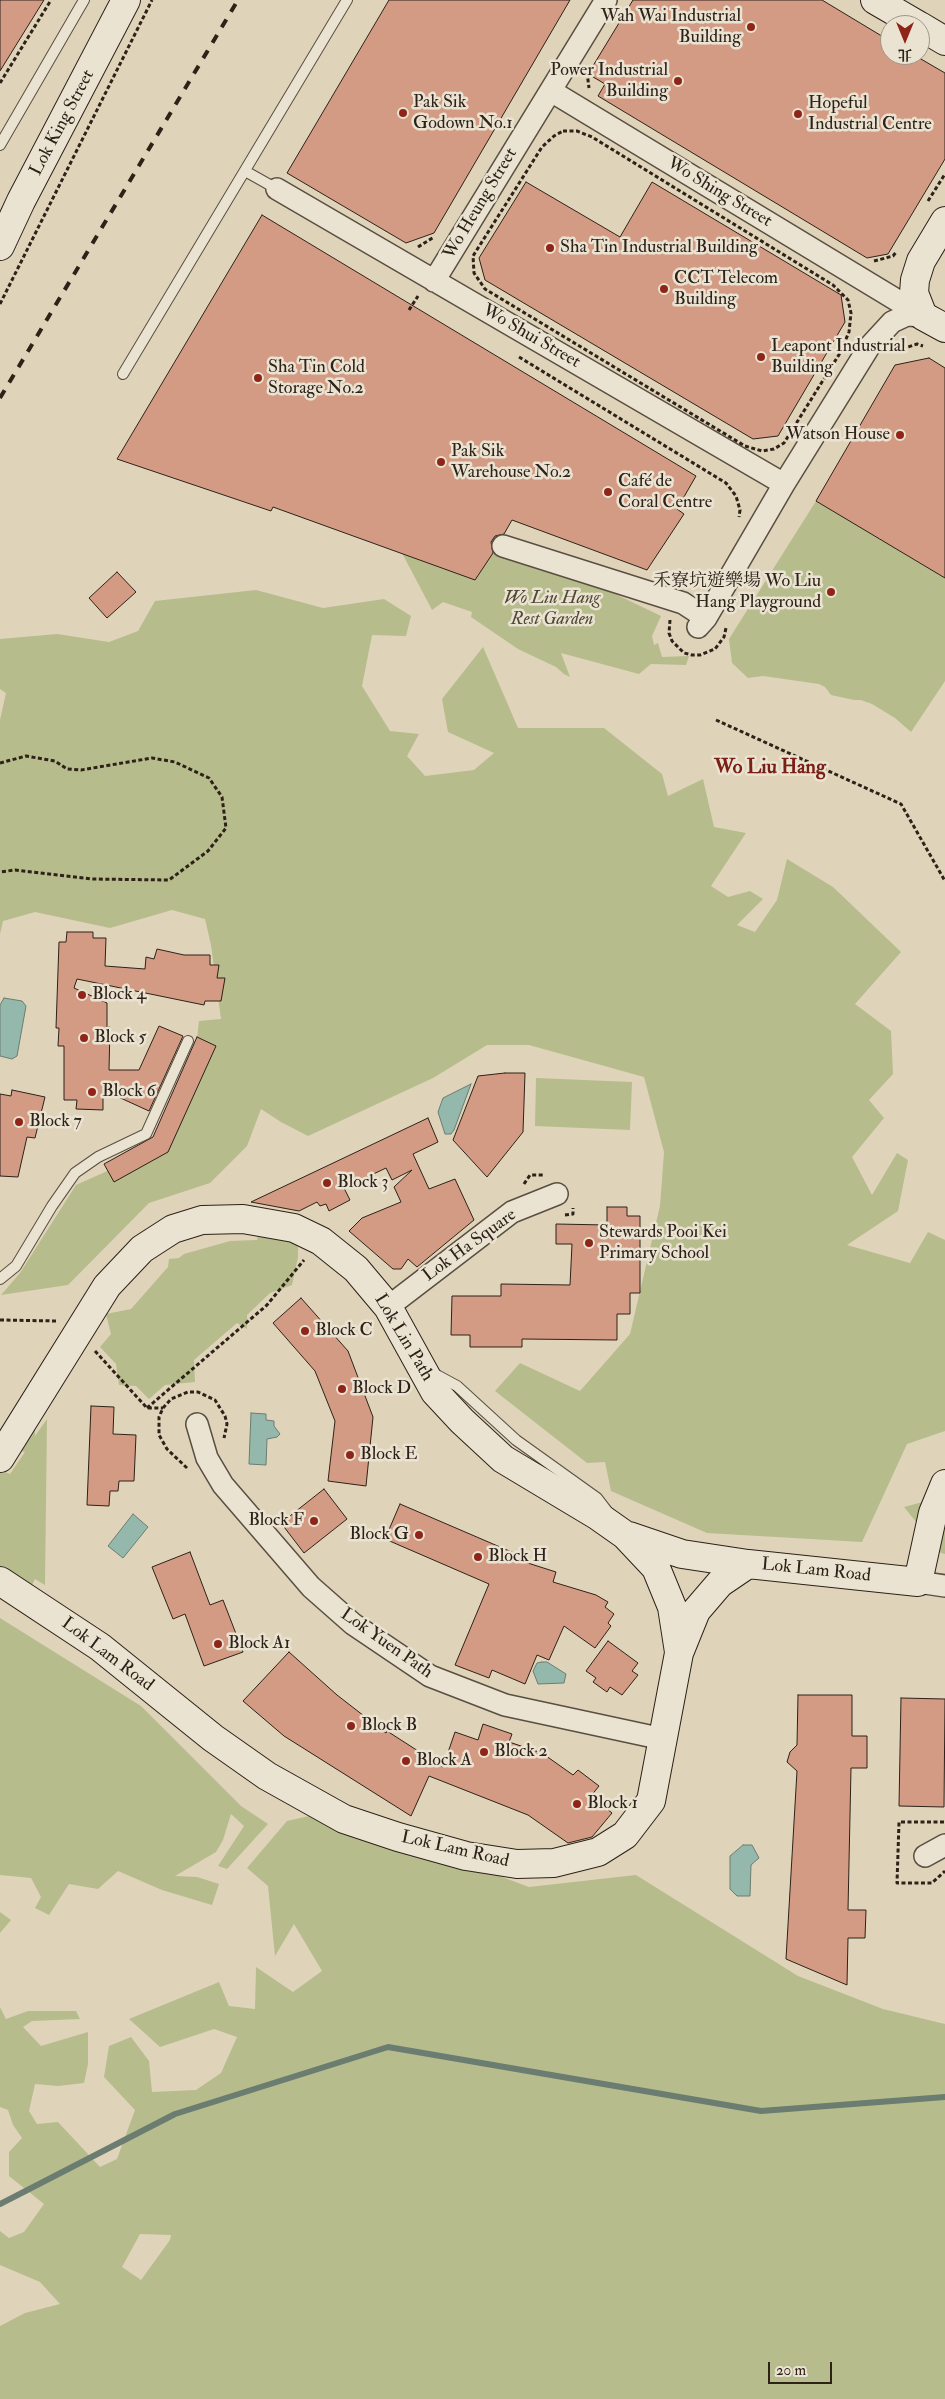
<!DOCTYPE html>
<html>
<head>
<meta charset="utf-8">
<style>
  body { margin:0 }
  #map { position:relative; width:945px; height:2399px; overflow:hidden; background:#dfd4b9; font-family:"IM FELL Double Pica","Noto Serif TC",serif }
  canvas { display:block }
  .north { position:absolute; left:880px; top:15px; width:50px; height:50px; box-sizing:border-box; background:#eae3d2; border:1px solid #9f9588; border-radius:50%; rotate:180deg; font-size:14px; font-weight:700; line-height:20px; text-align:center; color:#2e2118 }
  .north::after { content:''; display:block; margin:auto; width:18px; height:22px; background:#8f2418; clip-path:polygon(50% 0,100% 100%,50% 72%,0 100%) }
  .scale { position:absolute; left:768px; top:2362px; width:64px; height:22px; box-sizing:border-box; border:2px solid #2e2118; border-top:0; padding-left:6px; font-size:15px; line-height:18px; white-space:nowrap; color:#2e2118; -webkit-text-stroke:4px #eae3d2; paint-order:stroke }
</style>
</head>
<body>
<div id="map">
<canvas width="945" height="2399"></canvas>
<div class="north">北</div>
<div class="scale">20 m</div>
</div>
<script>
const c = document.querySelector('canvas').getContext('2d');
c.lineJoin = 'round';
function fill(path, color) {
  c.fillStyle = color;
  c.fill(path, 'evenodd');
}
function shape(rows) {
  const path = new Path2D();
  for (const r of rows) {
    path.moveTo(r[0], r[1]);
    for (let i = 2; i < r.length; i += 2) path.lineTo(r[i], r[i + 1]);
  }
  return path;
}
function strokePath(path, color, width, dash) {
  c.strokeStyle = color;
  c.lineWidth = width;
  c.lineCap = dash ? 'butt' : 'round';
  c.setLineDash(dash || []);
  c.stroke(path);
}
function label(font, color, halo, rows, align = 'center') {
  c.font = font + ' "IM FELL Double Pica","Noto Serif TC",serif';
  c.lineWidth = 5;
  c.setLineDash([]);
  c.textBaseline = 'middle';
  c.strokeStyle = halo;
  c.fillStyle = color;
  for (const [text, x, y, turn = 0] of rows) {
    c.save();
    c.translate(x, y);
    c.rotate((+turn || 0) * Math.PI / 180);
    c.textAlign = isNaN(turn) ? turn : align;
    if (halo) c.strokeText(text, 0, 0);
    c.fillText(text, 0, 0);
    c.restore();
  }
}
fill(shape([
  [816,501,945,578,945,681,911,732,895,718,872,704,861,700,854,700,831,695,825,687,819,684,763,676,748,678,732,663,729,639],
  [501,539,661,616,652,636,654,645,658,643,662,657,689,656,686,665,651,664,639,674,561,653,570,677,564,674,556,667,518,649,471,617,472,612,443,602,432,610,402,553,475,580],
  [256,590,323,608,384,599,411,616,406,636,372,635,362,686,390,731,419,734,407,756,425,776,474,770,494,753,448,732,442,699,483,647,518,728,604,728,662,774,668,796,703,779,714,827,746,833,711,886,728,897,750,891,763,899,737,925,755,932,777,900,787,859,833,887,901,952,855,1004,891,1031,893,1074,869,1100,884,1118,852,1157,872,1195,897,1153,908,1160,898,1211,847,1245,910,1263,928,1232,945,1240,945,1431,907,1444,862,1542,707,1533,611,1491,605,1462,587,1463,495,1391,520,1363,580,1391,630,1334,660,1206,664,1152,644,1077,529,1045,487,1045,433,1078,308,1136,281,1122,261,1109,247,1146,210,1183,149,1203,68,1285,1,1295,20,1273,76,1185,143,1155,193,1076,199,1021,221,1019,211,945,205,919,172,910,110,928,35,912,3,921,0,934,0,720,6,693,0,689,0,639,57,634,109,642,138,631,155,601],
  [536,1078,632,1082,630,1130,535,1126],
  [259,1230,298,1239,298,1257,292,1285,270,1293,247,1315,247,1329,237,1323,194,1360,195,1382,165,1385,149,1399,136,1386,119,1385,116,1364,100,1347,111,1334,106,1314,131,1309,168,1267,169,1259,179,1258,184,1254,230,1241,257,1240],
  [35,1416,35,1436,47,1419,45,1585,35,1579,32,1585,0,1567,0,1470,10,1474,25,1452,16,1450],
  [945,1496,945,1554,941,1553,904,1507],
  [0,1618,141,1706,241,1806,268,1824,227,1869,218,1866,244,1826,231,1814,223,1840,216,1852,175,1876,197,1877,219,1884,212,1905,162,1890,118,1871,98,1889,69,1884,49,1915,35,1908,41,1897,31,1878,0,1875],
  [318,1814,424,1848,529,1887,636,1875,798,1976,883,2009,945,2024,945,2399,0,2399,0,2326,25,2313,60,2304,40,2282,0,2265,0,2231,9,2238,24,2232,44,2204,9,2176,9,2152,22,2138,13,2125,8,2110,0,2107,0,2007,6,2019,28,2011,76,2011,80,2019,32,2021,23,2027,41,2046,88,2032,88,2064,84,2083,58,2086,35,2084,29,2111,37,2124,58,2122,100,2167,117,2159,135,2110,104,2077,109,2046,131,2037,149,2061,152,2092,196,2090,221,2073,237,2037,214,2029,160,2047,129,2019,219,1982,229,2006,255,2009,256,1967,293,1992,322,1971,294,1924,275,1956,268,1886,247,1868,287,1821],
  [140,2234,171,2235,170,2240,141,2280,122,2267],
  [0,1912,11,1920,0,1933]
]), '#b6bc8c');
const water = shape([
  [4,998,22,1001,26,1006,17,1056,12,1059,0,1056,0,1005,4,998],
  [471,1084,454,1130,451,1134,445,1134,438,1112,443,1098,471,1084],
  [251,1413,266,1414,266,1420,274,1421,274,1426,280,1434,277,1437,267,1439,266,1465,249,1464,251,1413],
  [133,1514,148,1527,123,1558,108,1546,133,1514],
  [542,1662,547,1662,566,1674,564,1683,538,1684,533,1671,537,1663,542,1662],
  [743,1845,752,1845,759,1858,751,1865,750,1896,737,1896,730,1889,730,1856,743,1845]
]);
fill(water, '#94b8ac');
strokePath(water, '#6b7c71', 1);
strokePath(shape([
  [0,2204,175,2114,388,2047,761,2111,945,2097]
]), '#6b7c71', 6);
const building = shape([
  [0,0,44,0,0,71,0,0],
  [389,0,570,0,434,233,406,243,287,173,389,0],
  [633,0,822,0,890,41,890,55,914,55,945,73,945,159,888,254,867,258,598,96,605,84,588,74,633,0],
  [526,182,620,237,652,182,841,295,845,322,778,436,753,439,485,280,479,258,526,182],
  [262,215,696,476,677,509,684,514,647,570,512,520,504,534,495,536,491,542,493,553,475,580,273,507,271,511,117,459,262,215],
  [929,358,945,368,945,578,816,501,895,365,929,358],
  [117,572,136,592,107,618,89,598,117,572],
  [67,932,93,932,93,938,106,938,105,966,145,969,146,957,154,959,157,949,184,955,210,955,210,965,219,965,217,978,225,978,221,1001,205,1001,204,1005,77,979,74,988,107,1003,107,1027,110,1027,109,1070,139,1070,159,1026,183,1036,149,1111,103,1090,103,1110,76,1109,77,1100,64,1100,64,1046,58,1046,59,1028,56,1028,59,942,66,942,67,932],
  [197,1037,216,1046,168,1152,114,1182,104,1164,153,1137,197,1037],
  [505,1073,525,1073,523,1132,487,1177,453,1140,478,1076,505,1073],
  [12,1090,45,1097,35,1138,27,1137,18,1177,0,1176,0,1094,11,1096,12,1090],
  [428,1118,438,1142,413,1154,429,1189,455,1179,474,1220,417,1267,408,1259,401,1269,393,1269,349,1231,362,1218,401,1202,394,1187,412,1170,392,1180,386,1168,344,1188,350,1200,329,1211,326,1204,320,1206,317,1202,299,1211,251,1202,428,1118],
  [607,1207,627,1207,627,1216,640,1216,640,1293,630,1293,630,1314,617,1314,617,1340,522,1339,522,1347,470,1347,470,1335,451,1335,452,1296,501,1296,501,1284,570,1285,572,1244,556,1244,556,1224,607,1225,607,1207],
  [301,1298,348,1351,373,1417,366,1486,328,1481,335,1421,315,1371,273,1323,301,1298],
  [91,1406,114,1407,113,1434,136,1435,134,1481,119,1481,118,1491,110,1491,109,1506,87,1505,91,1406],
  [324,1489,347,1519,304,1553,281,1523,324,1489],
  [400,1504,514,1553,512,1558,556,1572,553,1582,596,1595,608,1602,605,1607,614,1614,608,1623,611,1626,595,1648,564,1626,549,1660,537,1655,525,1684,492,1670,489,1678,455,1665,489,1584,385,1539,400,1504],
  [190,1552,210,1605,223,1600,243,1652,204,1666,185,1614,173,1619,152,1567,190,1552],
  [608,1641,638,1663,632,1671,638,1675,622,1695,610,1687,607,1692,593,1682,596,1678,586,1671,608,1641],
  [289,1652,337,1695,386,1733,387,1731,443,1767,455,1732,478,1740,483,1724,512,1734,509,1742,542,1753,573,1775,578,1770,599,1786,591,1796,612,1813,592,1837,568,1843,528,1815,429,1776,411,1816,284,1736,243,1701,289,1652],
  [798,1695,852,1695,852,1736,867,1736,867,1768,851,1768,848,1910,866,1910,865,1938,848,1938,847,1985,786,1959,797,1771,787,1762,790,1752,797,1745,798,1695],
  [901,1698,945,1699,944,1807,899,1806,901,1698]
]);
fill(building, '#d39b84');
strokePath(building, '#2e2118', 1);
const lane = shape([
  [0,145,84,0],
  [245,171,277,189],
  [123,374,347,0],
  [0,1279,16,1266,52,1206,75,1173,98,1157,146,1134,188,1041],
  [431,1372,457,1386,516,1440,597,1498,607,1511]
]);
const street = shape([
  [551,91,923,316],
  [277,189,784,484],
  [434,281,606,0],
  [503,546,683,603,706,618],
  [698,627,706,618,784,484,869,347,892,322,907,315,923,316],
  [388,1307,512,1212,557,1194],
  [197,1424,207,1458,223,1485,311,1587,353,1624,430,1676,505,1705,663,1739],
  [918,1582,945,1586],
  [925,1856,945,1845]
]);
const secondary = shape([
  [875,0,918,25],
  [920,26,945,41],
  [945,221,921,261,915,280,914,293,923,316,945,328],
  [0,246,21,201,126,0],
  [0,1458,107,1286,142,1249,173,1229,202,1220,243,1219,294,1228,321,1241,356,1269,388,1307,435,1392,462,1421,503,1459,598,1516,625,1535,656,1568,672,1607,679,1652],
  [629,1536,682,1554,748,1564,918,1582,933,1513,945,1484],
  [0,1581,100,1647,213,1738,267,1776,344,1819,398,1837,466,1856,517,1864,554,1863,598,1852,625,1835,651,1801,679,1653,696,1611,720,1583,748,1564]
]);
strokePath(lane, '#5a4e40', 12);
strokePath(street, '#5a4e40', 24);
strokePath(secondary, '#2e2118', 30);
strokePath(shape([
  [587,72,589,88],
  [0,83,51,0],
  [563,131,577,131,592,137,833,285,848,300,851,313,849,332,840,353,784,443,774,449,762,451,745,446,485,289,474,273,473,256,542,147,554,136,563,131],
  [928,201,945,174],
  [418,247,434,237],
  [874,261,893,256,897,251],
  [409,310,418,296],
  [896,351,917,344,923,346],
  [519,357,726,483,736,496,740,510,739,517],
  [670,620,669,633,672,641,684,653,692,655,700,655,715,649,724,637,726,628],
  [716,720,901,804,945,881],
  [0,763,26,756,55,761,67,769,81,770,152,758,175,762,209,778,222,797,226,828,208,851,169,880,92,879,15,870,0,872],
  [524,1184,530,1175,543,1175],
  [565,1215,573,1214,573,1208],
  [0,1320,57,1321],
  [95,1351,147,1408,163,1408],
  [147,1408,267,1305,304,1260],
  [187,1468,167,1449,159,1435,159,1417,163,1408,171,1399,188,1392,198,1392,215,1400,225,1416,227,1424,224,1438],
  [944,1822,899,1822,897,1883,932,1883,945,1871]
]), '#2e2118', 3, [4, 2.5]);
strokePath(lane, '#eae3d2', 10);
strokePath(street, '#eae3d2', 21);
strokePath(secondary, '#eae3d2', 28);
strokePath(shape([
  [0,398,238,0]
]), '#2e2118', 4, [9, 9]);
strokePath(shape([
  [0,304,152,0]
]), '#2e2118', 3, [4, 2.5]);
for (const [x, y, r, color] of [
  [751,27,5,"#8f2418"],
  [678,81,5,"#8f2418"],
  [403,113,5,"#8f2418"],
  [798,114,5,"#8f2418"],
  [550,248,5,"#8f2418"],
  [664,289,5,"#8f2418"],
  [761,357,5,"#8f2418"],
  [258,378,5,"#8f2418"],
  [900,435,5,"#8f2418"],
  [441,462,5,"#8f2418"],
  [608,492,5,"#8f2418"],
  [831,592,5,"#8f2418"],
  [82,995,5,"#8f2418"],
  [84,1038,5,"#8f2418"],
  [92,1092,5,"#8f2418"],
  [19,1122,5,"#8f2418"],
  [327,1183,5,"#8f2418"],
  [589,1243,5,"#8f2418"],
  [305,1331,5,"#8f2418"],
  [342,1389,5,"#8f2418"],
  [350,1455,5,"#8f2418"],
  [314,1521,5,"#8f2418"],
  [419,1535,5,"#8f2418"],
  [478,1557,5,"#8f2418"],
  [218,1644,5,"#8f2418"],
  [351,1726,5,"#8f2418"],
  [484,1752,5,"#8f2418"],
  [406,1761,5,"#8f2418"],
  [577,1804,5,"#8f2418"]
]) {
  const dot = new Path2D();
  dot.arc(x, y, r, 0, 2 * Math.PI);
  c.fillStyle = color;
  c.fill(dot);
  strokePath(dot, '#eae3d2', 2);
}
label('18px', '#2e2118', '#eae3d2', [
  ["Wah Wai Industrial",741,17,"right"],
  ["Building",741,38,"right"],
  ["Power Industrial",668,71,"right"],
  ["Building",668,92,"right"],
  ["Pak Sik",413,103],
  ["Godown No.1",413,124],
  ["Hopeful",808,104],
  ["Industrial Centre",808,125],
  ["Sha Tin Industrial Building",560,248],
  ["CCT Telecom",674,279],
  ["Building",674,300],
  ["Leapont Industrial",771,347],
  ["Building",771,368],
  ["Sha Tin Cold",268,368],
  ["Storage No.2",268,389],
  ["Watson House",890,435,"right"],
  ["Pak Sik",451,452],
  ["Warehouse No.2",451,473],
  ["Café de",618,482],
  ["Coral Centre",618,503],
  ["禾寮坑遊樂場 Wo Liu",821,582,"right"],
  ["Hang Playground",821,603,"right"],
  ["Block 4",92,995],
  ["Block 5",94,1038],
  ["Block 6",102,1092],
  ["Block 7",29,1122],
  ["Block 3",337,1183],
  ["Stewards Pooi Kei",599,1233],
  ["Primary School",599,1254],
  ["Block C",315,1331],
  ["Block D",352,1389],
  ["Block E",360,1455],
  ["Block F",304,1521,"right"],
  ["Block G",409,1535,"right"],
  ["Block H",488,1557],
  ["Block A1",228,1644],
  ["Block B",361,1726],
  ["Block 2",494,1752],
  ["Block A",416,1761],
  ["Block 1",587,1804]
], 'left');
label('18px', '#2e2118', '#eae3d2', [
  ["Lok King Street",63,123,-62],
  ["Wo Shing Street",719,193,31],
  ["Wo Heung Street",481,204,-59],
  ["Wo Shui Street",531,337,30],
  ["Lok Ha Square",470,1246,-36],
  ["Lok Lin Path",403,1338,59],
  ["Lok Lam Road",816,1571,6],
  ["Lok Yuen Path",386,1644,35],
  ["Lok Lam Road",107,1655,37],
  ["Lok Lam Road",455,1850,13]
]);
label('italic 18px', '#504835', '#eae3d2', [
  ["Wo Liu Hang",552,599],
  ["Rest Garden",552,620]
]);
label('bold 20px', '#7a1f14', '#eae3d2', [
  ["Wo Liu Hang",770,769]
]);
</script>
</body>
</html>
